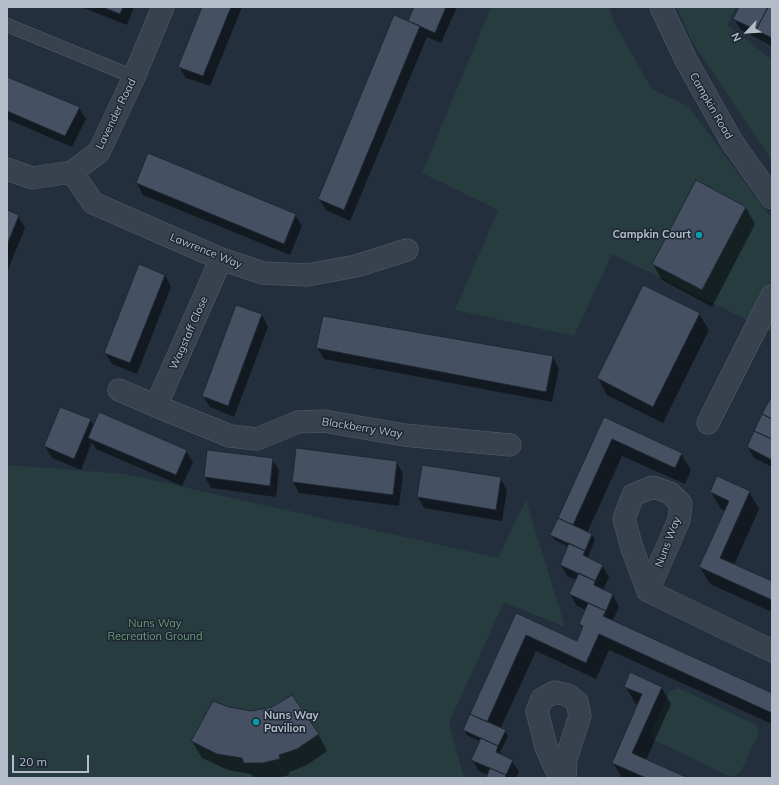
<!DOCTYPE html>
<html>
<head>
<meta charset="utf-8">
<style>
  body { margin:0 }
  #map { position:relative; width:779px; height:785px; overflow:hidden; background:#242f3e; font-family:Mulish,sans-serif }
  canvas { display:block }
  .frame { position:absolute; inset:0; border:8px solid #b4bcc9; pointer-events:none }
  .north { position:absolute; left:727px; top:12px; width:40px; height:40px; -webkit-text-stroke:3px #1d2633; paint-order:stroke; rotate:245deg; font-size:11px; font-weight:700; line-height:16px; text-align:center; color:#b4bcc9 }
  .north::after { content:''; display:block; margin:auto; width:14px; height:18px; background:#b4bcc9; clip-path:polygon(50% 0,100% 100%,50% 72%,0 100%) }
  .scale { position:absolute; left:12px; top:755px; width:77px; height:18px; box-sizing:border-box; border:2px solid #b4bcc9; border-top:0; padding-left:5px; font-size:12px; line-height:14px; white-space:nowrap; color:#b4bcc9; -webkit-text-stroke:3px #1d2633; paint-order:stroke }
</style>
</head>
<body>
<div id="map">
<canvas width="779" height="785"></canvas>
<div class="frame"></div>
<div class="north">N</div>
<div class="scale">20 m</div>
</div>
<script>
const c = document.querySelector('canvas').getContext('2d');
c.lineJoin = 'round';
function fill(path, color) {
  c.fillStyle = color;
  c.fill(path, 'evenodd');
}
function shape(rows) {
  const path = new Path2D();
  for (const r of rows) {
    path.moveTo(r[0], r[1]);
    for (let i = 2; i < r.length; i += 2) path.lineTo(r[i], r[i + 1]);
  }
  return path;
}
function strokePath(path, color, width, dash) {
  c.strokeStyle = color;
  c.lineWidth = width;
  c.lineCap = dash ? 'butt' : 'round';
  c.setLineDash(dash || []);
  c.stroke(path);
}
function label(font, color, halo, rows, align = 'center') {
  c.font = font + ' Mulish,sans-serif';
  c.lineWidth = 3;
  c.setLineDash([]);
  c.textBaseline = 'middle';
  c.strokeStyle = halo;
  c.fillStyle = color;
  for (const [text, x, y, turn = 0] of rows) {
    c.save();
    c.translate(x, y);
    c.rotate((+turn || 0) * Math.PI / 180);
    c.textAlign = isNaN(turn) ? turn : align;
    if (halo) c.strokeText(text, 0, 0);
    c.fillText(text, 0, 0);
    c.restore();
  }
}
fill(shape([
  [491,7,609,7,614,23,652,89,688,106,772,219,772,332,612,254,574,336,455,310,498,210,422,173],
  [677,7,736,7,727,25,772,60,772,161,691,40],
  [7,465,126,474,498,558,526,500,565,627,504,602,449,723,464,778,7,778],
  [678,688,756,725,759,733,740,773,731,777,652,739,651,732,670,691]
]), '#263c3f');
fill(shape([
  [81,7,134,7,127,25],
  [203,7,242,7,210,86,186,78,179,67],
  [415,7,457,7,441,43,427,37,350,221,326,210,319,199,409,22],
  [740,7,772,7,772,46,741,30,734,19],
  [7,78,79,108,86,119,72,147,7,119],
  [137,183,295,215,302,226,290,255,143,195],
  [746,208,755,224,712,307,662,280,653,264],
  [7,212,18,216,25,228,7,272],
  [165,275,171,287,137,374,112,364,105,353],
  [699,314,709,330,663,423,607,395,598,378],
  [262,315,268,327,234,417,210,407,203,396],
  [324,317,553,357,559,369,552,402,324,359,317,347],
  [772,401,772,467,754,458,748,447],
  [604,418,681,454,691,470,685,484,622,456,587,533,592,535,595,540,588,557,589,559,602,565,609,577,603,590,613,595,619,607,612,622,772,695,772,724,609,650,596,679,536,651,500,729,505,731,508,736,500,752,503,756,512,761,519,772,516,778,487,778,488,775,479,771,472,760,481,742,467,735,464,730,516,614,577,642,583,629,580,624,586,610,577,606,570,594,577,580,567,576,561,565,569,547,555,540,551,535],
  [90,419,94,427,186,451,193,462,182,486,96,449,92,442,81,470,52,458,45,446],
  [272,459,279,470,276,497,211,488,205,477],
  [396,462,403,473,399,506,299,493,293,482],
  [500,478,507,490,502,521,424,508,418,497],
  [711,492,749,492,759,509,734,565,772,583,772,612,710,584,700,567,725,511,721,509],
  [625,686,661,687,671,704,646,760,685,778,622,778,613,762,639,705,635,703],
  [229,708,251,712,272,708,318,734,327,751,307,765,289,772,289,775,277,778,254,778,251,774,228,770,202,758,192,741]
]), '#0007');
const building = shape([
  [102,7,123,7,120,14,102,7],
  [202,7,231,7,203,76,178,67,202,7],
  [414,7,446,7,435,33,408,21,414,7],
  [739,7,768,7,756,30,733,19,739,7],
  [768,7,772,7,772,38,756,30,768,7],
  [394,15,420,26,344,210,318,199,394,15],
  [7,77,80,107,65,136,7,111,7,77],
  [148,153,296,214,284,244,136,183,148,153],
  [696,180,746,207,702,290,652,264,696,180],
  [7,210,19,215,7,245,7,210],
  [139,264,165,275,130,363,104,353,139,264],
  [643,285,700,313,653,407,597,378,643,285],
  [236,305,262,314,228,406,202,396,236,305],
  [323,316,553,356,546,392,316,348,323,316],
  [770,399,772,400,772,419,762,414,770,399],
  [60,407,91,419,74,459,44,446,60,407],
  [99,412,187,450,176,475,88,438,99,412],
  [762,414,772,419,772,439,754,431,762,414],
  [604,417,682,453,675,468,612,439,573,525,558,518,604,417],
  [754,431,772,439,772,460,747,447,754,431],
  [296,448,397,461,393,495,292,482,296,448],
  [207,450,273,458,270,486,204,477,207,450],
  [422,465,501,477,496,510,417,497,422,465],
  [717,476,750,491,720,558,772,581,772,600,699,567,729,501,710,492,717,476],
  [558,518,592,534,585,551,550,535,558,518],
  [569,543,585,551,583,555,603,565,595,581,560,565,569,543],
  [579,573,595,581,594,585,613,594,606,611,569,594,579,573],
  [588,603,606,611,603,616,772,693,772,713,599,634,586,663,526,635,487,722,470,714,516,613,577,641,583,626,579,624,588,603],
  [630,672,662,687,632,753,688,778,646,778,612,763,642,694,624,687,630,672],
  [292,695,319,734,297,749,279,755,280,759,262,763,244,763,242,758,217,754,191,741,213,701,229,707,251,711,272,707,292,695],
  [470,714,506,730,498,746,463,730,470,714],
  [481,738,498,746,496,752,513,760,506,775,471,760,481,738],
  [490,768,506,775,505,778,486,778,490,768]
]);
fill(building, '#455162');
strokePath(building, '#1f2835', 1);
const lane = shape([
  [7,25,134,77]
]);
const street = shape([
  [661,7,686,60,732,142,772,198],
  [7,169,32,178,72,172,99,152,134,77,163,7],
  [72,172,93,203,221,259,263,273,307,275,356,266,407,250],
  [221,259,156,406,230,436,257,439,298,422,324,421,404,435,510,445],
  [119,390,156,406],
  [708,423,772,296],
  [648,591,679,520,681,504,670,493,653,487,633,495,624,519,632,548,648,591,772,651],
  [560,778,546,747,537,711,542,699,555,692,568,695,577,702,580,716,566,759,565,778]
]);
strokePath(lane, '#565f6c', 14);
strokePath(street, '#565f6c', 23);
strokePath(lane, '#38414e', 13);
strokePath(street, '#38414e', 22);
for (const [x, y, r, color] of [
  [699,235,4,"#0f9aa8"],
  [256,722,4,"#0f9aa8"]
]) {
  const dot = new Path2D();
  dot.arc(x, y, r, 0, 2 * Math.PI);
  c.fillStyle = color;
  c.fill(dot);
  strokePath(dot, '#1d2633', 1.5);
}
label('11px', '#b4bcc9', '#1d2633', [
  ["Campkin Road",711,106,60],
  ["Lavender Road",116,114,-64],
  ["Lawrence Way",206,251,22],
  ["Wagstaff Close",189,333,-66],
  ["Blackberry Way",362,428,9],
  ["Nuns Way",668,542,-69]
]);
label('bold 11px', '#b4bcc9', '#1d2633', [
  ["Campkin Court",691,235],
  ["Nuns Way",264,716,"left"],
  ["Pavilion",264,729,"left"]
], 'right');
label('11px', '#6b9a76', '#1d2633', [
  ["Nuns Way",155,624],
  ["Recreation Ground",155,637]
]);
</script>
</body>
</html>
